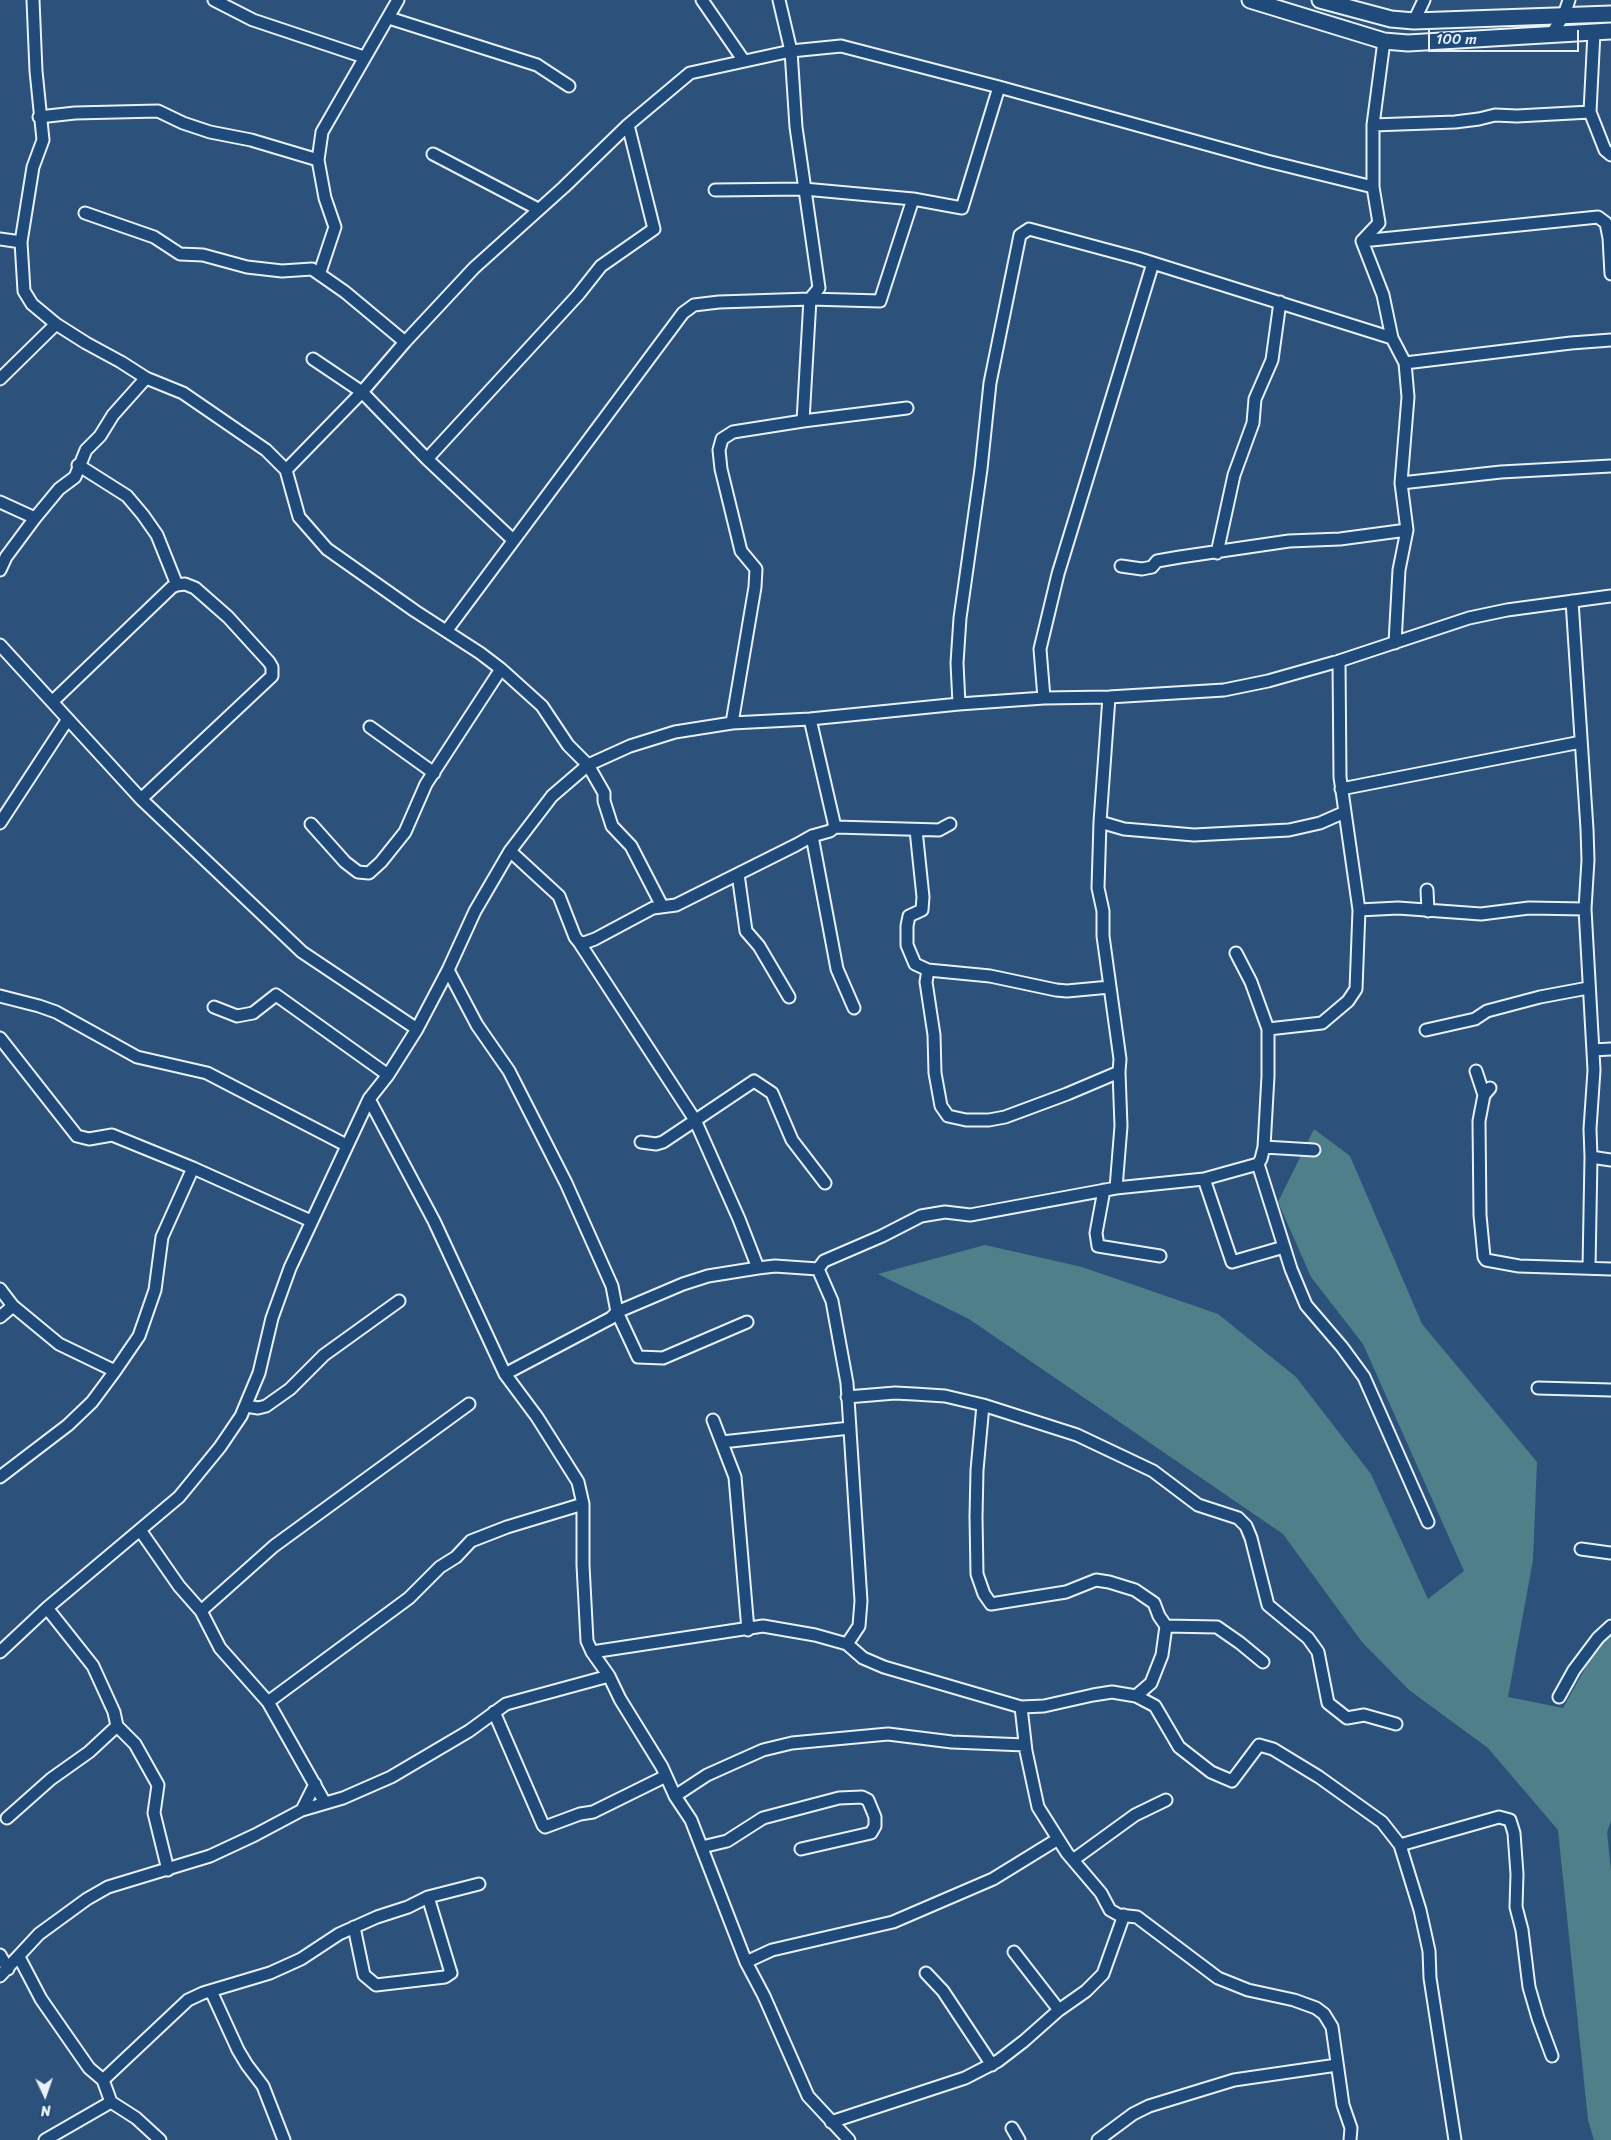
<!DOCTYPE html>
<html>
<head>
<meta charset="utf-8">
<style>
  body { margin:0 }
  #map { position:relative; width:1611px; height:2140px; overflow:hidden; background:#2c527b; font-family:Sriracha,sans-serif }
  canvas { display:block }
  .north { position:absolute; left:20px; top:2070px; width:50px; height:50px; -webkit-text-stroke:4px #1f4a7a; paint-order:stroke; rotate:177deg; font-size:14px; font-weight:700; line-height:20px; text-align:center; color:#e8f1f8 }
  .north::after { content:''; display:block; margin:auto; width:18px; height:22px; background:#e8f1f8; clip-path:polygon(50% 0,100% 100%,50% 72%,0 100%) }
  .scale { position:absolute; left:1428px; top:30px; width:151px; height:22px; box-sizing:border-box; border:2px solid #e8f1f8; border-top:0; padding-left:6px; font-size:15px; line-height:18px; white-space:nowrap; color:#e8f1f8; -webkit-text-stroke:4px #1f4a7a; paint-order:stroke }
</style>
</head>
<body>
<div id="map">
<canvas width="1611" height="2140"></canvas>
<div class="north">N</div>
<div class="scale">100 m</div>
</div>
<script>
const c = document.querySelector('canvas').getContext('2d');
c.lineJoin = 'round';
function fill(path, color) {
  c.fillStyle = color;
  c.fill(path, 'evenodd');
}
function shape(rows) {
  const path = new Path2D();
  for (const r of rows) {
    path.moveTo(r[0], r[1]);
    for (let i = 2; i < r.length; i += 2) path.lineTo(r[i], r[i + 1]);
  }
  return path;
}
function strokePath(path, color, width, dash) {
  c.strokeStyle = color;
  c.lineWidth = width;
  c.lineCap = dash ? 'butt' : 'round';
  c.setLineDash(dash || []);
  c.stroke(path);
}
fill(shape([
  [1314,1129,1350,1156,1422,1324,1537,1462,1533,1560,1508,1697,1563,1708,1611,1622,1611,1821,1607,1832,1611,1871,1611,2140,1594,2140,1588,2120,1558,1830,1488,1748,1409,1690,1362,1642,1283,1534,969,1319,878,1274,985,1245,1082,1267,1218,1314,1296,1377,1371,1474,1428,1599,1464,1571,1363,1344,1311,1277,1278,1202]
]), '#4f7f89');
const street = shape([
  [33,0,36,71,43,140,33,167,21,242,24,291,32,304,56,324,86,343,121,362,146,378,183,393,266,450,286,470,299,517,327,549,415,611,480,653,501,669,542,706,568,745,588,765,604,793,604,801,612,826,631,846,662,906],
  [214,0,253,20,364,57],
  [702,0,744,61],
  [779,0,791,51,796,127,819,288,810,299,803,421],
  [389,18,537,65,569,86],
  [1414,21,1424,0],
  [1594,32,1590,112,1605,150,1611,155],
  [1551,35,1564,15,1569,0],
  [1384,41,1373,125,1373,187,1379,223,1362,241,1383,295,1392,338,1405,363,1408,397,1401,483,1407,530,1399,570,1395,643],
  [39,117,75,113,158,111,183,123,210,132,251,140,318,160],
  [1373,125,1455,122,1479,119,1495,115,1517,116,1590,112],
  [433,154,538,209],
  [715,190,804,189,913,199,962,208,999,87],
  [85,213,154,237,180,254,203,255,247,267,282,271,312,269,345,292,405,342],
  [0,239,21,242],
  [1362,241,1598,217,1606,223,1609,238,1611,274],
  [320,272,335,227,325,198,318,160,322,132,398,0],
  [313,359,362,392,427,459,513,540],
  [1405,363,1571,343,1611,340],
  [0,379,56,324],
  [427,459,578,295,601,266,654,229,628,125],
  [78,465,127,496,143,515,157,535,177,585],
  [286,470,362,392,405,342,474,268,564,187,628,125,690,73,791,51,841,46,999,87,1267,161,1373,187],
  [1401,483,1501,472,1611,466],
  [0,502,35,518],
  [1217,553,1234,475,1253,423,1255,399,1272,360,1280,302],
  [1121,566,1142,569,1152,567,1157,561,1180,557,1289,541,1340,539,1407,530],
  [0,570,6,557,35,518,59,489,75,477,86,450,100,436,113,415,146,378],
  [1572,601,1587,829,1588,860,1585,909,1594,1070,1590,1129,1591,1157,1589,1268],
  [447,630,683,313,694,305,719,302,810,299,880,301,913,199],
  [0,645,141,799,302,952,417,1029],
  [1044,698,1040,649,1058,574,1153,263],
  [53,701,172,587,177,585,185,584,195,588,228,617,269,662,272,667,272,676,141,799],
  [959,704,957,663,960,618,981,469,990,383,1020,235,1029,229,1137,258,1392,338],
  [810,719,835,827],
  [732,723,755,587,756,569,741,551,721,469,719,450,722,439,733,432,803,421,907,408],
  [370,727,434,773],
  [1341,789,1581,742],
  [1100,822,1109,697],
  [0,823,68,719],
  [311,824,345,862,358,872,369,873,381,862,405,832,426,784,501,669],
  [916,830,923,897,922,910,909,916,907,926,907,945,915,964,928,970,990,976,1056,990,1067,991,1110,987],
  [812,836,837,969,854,1008],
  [510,851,559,896,575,937,579,942,584,943,595,939,653,908,676,905,796,845,812,836,830,831,835,827,939,830,950,824],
  [738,874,746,931,759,946,789,997],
  [1427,890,1428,911],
  [1359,910,1398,908,1481,914,1529,908,1585,909],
  [579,942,695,1120,739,1219,758,1268],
  [1236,953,1251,982,1268,1029,1268,1076,1264,1147,1261,1159,1258,1164,1291,1269,1306,1305,1342,1347,1364,1377,1428,1522],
  [448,970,477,1025,509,1071,566,1183,612,1286,617,1312,638,1357,663,1358,747,1322],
  [928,970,926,982,934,1035,935,1073,941,1106,948,1116,966,1120,989,1120,1005,1117,1067,1094,1119,1072],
  [0,996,39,1006,56,1012,137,1057,207,1073,346,1145],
  [214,1007,237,1016,253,1013,276,995,388,1075],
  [1268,1029,1322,1023,1348,1001,1356,989,1359,910,1340,777,1339,661],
  [1426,1030,1475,1019,1487,1011,1540,997,1588,988],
  [0,1038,77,1136,89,1139,112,1135,193,1168],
  [1593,1050,1611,1049],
  [1476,1071,1484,1095],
  [1490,1088,1484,1095,1479,1121,1480,1215,1484,1257,1486,1260,1519,1266,1611,1269],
  [369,1099,434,1221,505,1374,537,1417,578,1482,583,1504,583,1565,587,1641,592,1652,609,1676,620,1699,662,1767,675,1796,691,1820,746,1962,764,1996,808,2096,849,2140],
  [641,1142,656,1144,663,1142,754,1081,772,1093,792,1140,825,1183],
  [1264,1147,1314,1150],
  [1591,1157,1611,1160],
  [1204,1179,1232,1262,1284,1247],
  [1116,1188,1121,1126,1119,1072,1120,1059,1103,936,1103,911,1098,888,1100,822,1124,829,1194,835,1289,830,1320,823,1345,812],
  [1104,1190,1096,1233,1098,1246,1160,1256],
  [0,1289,13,1306,59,1344,115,1371,139,1336,155,1290,162,1237,193,1168,311,1221],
  [0,1317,13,1306],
  [505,1374,611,1318,617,1312,683,1284,708,1276,758,1268,775,1266,818,1269],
  [1538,1388,1611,1390],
  [847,1397,895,1393,914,1394,945,1396,983,1405,1077,1435,1153,1471,1198,1505,1238,1518,1246,1526,1251,1538,1268,1605,1308,1638,1318,1652,1328,1703,1347,1718,1364,1715,1396,1724],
  [983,1405,977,1470,976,1517,977,1574,984,1594,991,1604,1066,1592,1096,1580,1109,1582,1135,1590,1154,1603,1159,1616,1166,1626,1162,1655,1151,1683,1136,1696],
  [246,1406,258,1408,266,1406,290,1389,324,1355,399,1301],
  [713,1420,735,1477,748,1630],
  [722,1442,850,1428],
  [0,1477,68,1425,92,1402,115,1371],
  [140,1530,179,1586,201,1611,220,1648,268,1702,325,1803],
  [1581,1549,1611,1553],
  [47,1608,93,1666,114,1712,117,1726,135,1744,158,1785,154,1813,168,1870],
  [201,1611,274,1546,469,1404],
  [1166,1626,1217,1627,1240,1643,1263,1662],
  [847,1644,859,1626,861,1601,847,1383,832,1301,818,1269,824,1261,882,1236,921,1216,945,1212,970,1215,1116,1188,1204,1179,1258,1164],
  [0,1652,47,1608,179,1497,220,1447,241,1416,259,1373,272,1318,290,1268,369,1099,388,1075,417,1029,448,970,475,911,510,851,552,796,588,765,630,746,675,732,732,723,810,719,959,704,1044,698,1109,697,1224,690,1268,681,1339,661,1469,618,1507,610,1611,596],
  [592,1652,763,1626,815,1635,847,1644,863,1658,884,1667,1021,1707,1044,1706,1093,1695,1112,1692,1136,1696,1155,1706,1179,1747,1211,1772,1232,1781,1259,1745,1273,1749,1319,1777,1382,1822,1400,1845,1420,1910,1429,1951,1430,1978,1455,2140],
  [1559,1697,1574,1670,1598,1638,1611,1626],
  [268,1702,409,1598,440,1567,456,1557,471,1541,507,1527,583,1504],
  [1021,1707,1026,1751,1038,1807,1067,1853,1101,1893,1110,1910,1119,1915,1137,1917,1218,1978,1248,1990,1294,2000,1316,2008,1324,2014,1332,2027,1343,2105,1351,2128,1350,2140],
  [494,1712,543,1825,545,1827,580,1814,593,1812,666,1776],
  [675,1796,707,1775,736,1762,763,1750,792,1743,888,1734,952,1742,1025,1745],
  [302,1810,315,1784],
  [7,1818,51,1779,89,1752,117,1726],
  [1400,1845,1499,1817,1510,1820,1514,1833,1517,1874,1516,1907,1522,1930,1529,1987,1538,2018,1552,2056],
  [702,1847,727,1841,763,1818,839,1798,862,1797,868,1800,875,1817,875,1826,871,1833,801,1849],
  [1073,1860,1135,1815,1166,1800],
  [354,1927,364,1975,376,1985,445,1977,451,1973,428,1897],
  [1014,1952,1059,2010],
  [0,1955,8,1969],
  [19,1957,41,1999,89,2068,103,2080,111,2102,136,2118,160,2140],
  [746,1962,772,1950,893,1922,993,1879,1058,1839],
  [926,1973,943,1991,992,2065],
  [0,1976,39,1934,87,1899,108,1887,210,1856,255,1835,302,1810,343,1798,391,1777,469,1731,506,1704,609,1676],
  [211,1991,238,2050,247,2065,263,2086,284,2140],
  [103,2080,188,2000,203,1993,270,1973,301,1959,339,1934,377,1917,408,1907,428,1897,479,1884],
  [831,2122,965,2078,998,2061,1024,2041,1059,2010,1086,1991,1103,1974,1124,1915],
  [1012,2128,1019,2140],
  [45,2140,111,2102],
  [1098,2140,1133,2114,1149,2106,1234,2080,1337,2065]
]);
const secondary = shape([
  [1250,0,1384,41,1408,43,1611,31],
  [1320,0,1391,19,1414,21,1611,14]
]);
strokePath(street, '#e8f1f8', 15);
strokePath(secondary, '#e8f1f8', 19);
strokePath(street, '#1f4a7a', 11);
strokePath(secondary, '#1f4a7a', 15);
</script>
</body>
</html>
